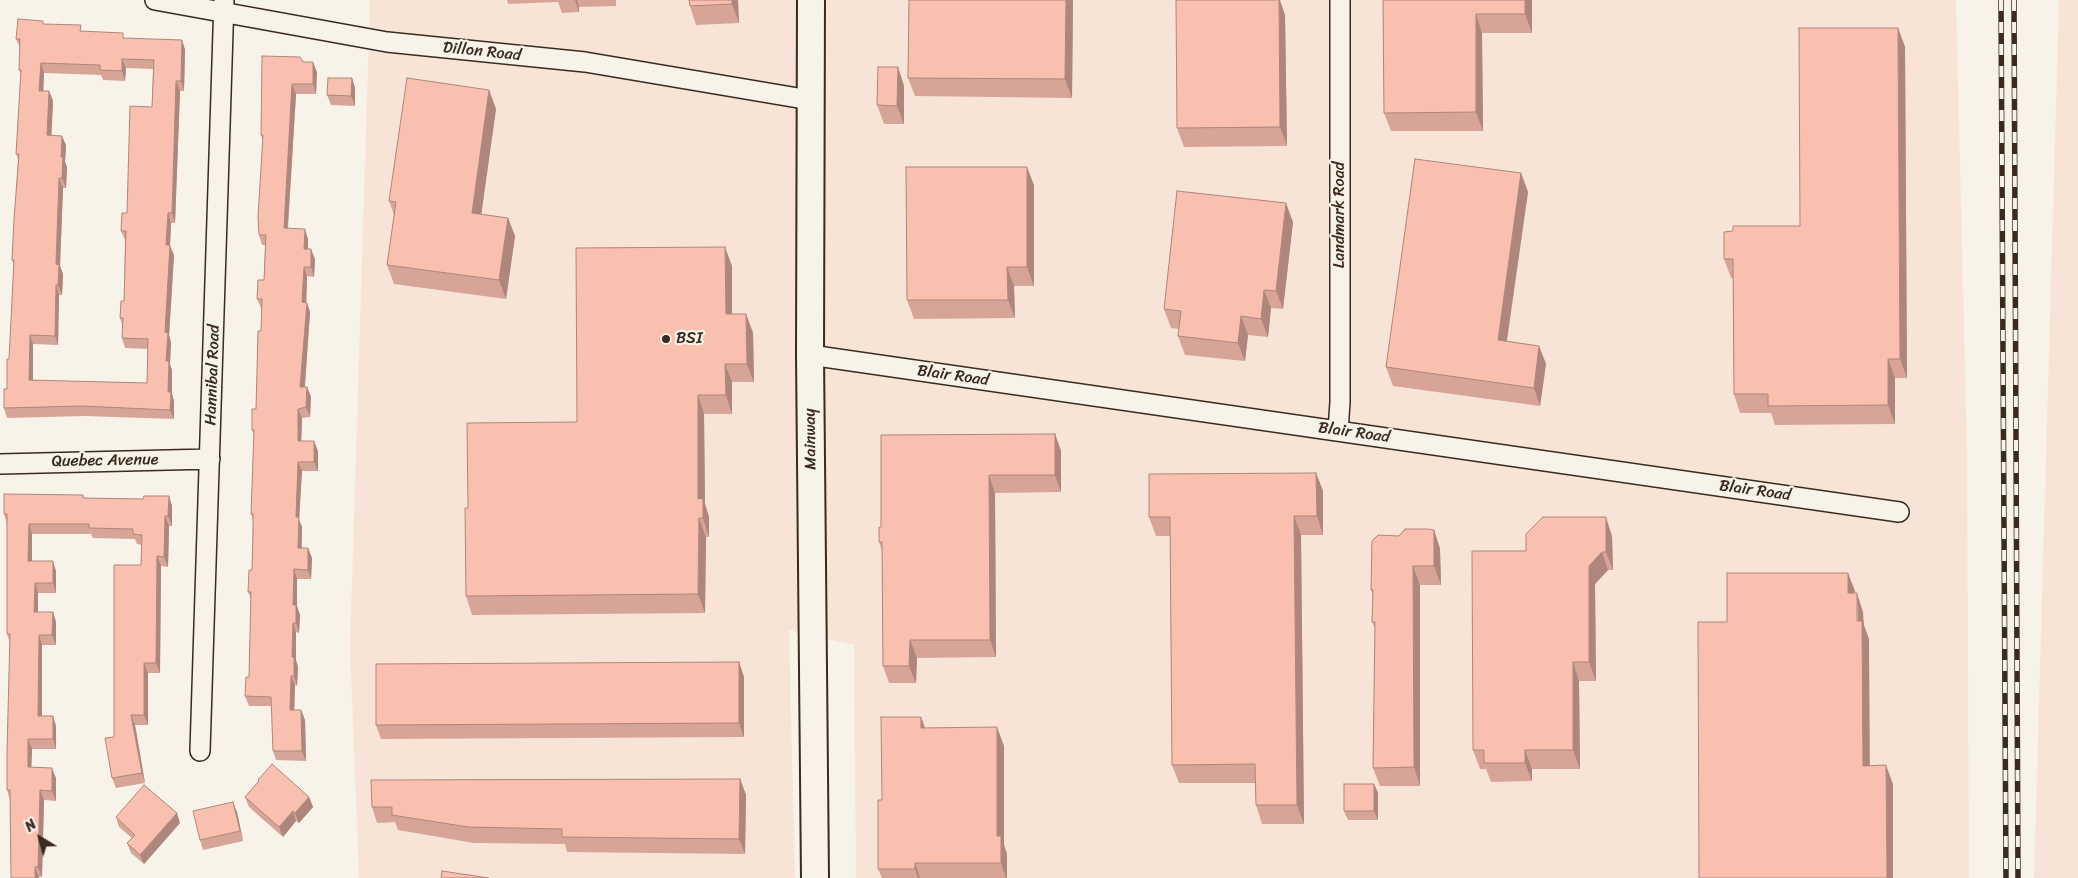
<!DOCTYPE html>
<html>
<head>
<meta charset="utf-8">
<style>
  body { margin:0 }
  #map { position:relative; width:2078px; height:878px; overflow:hidden; background:#f7f3e8; font-family:Sriracha,sans-serif }
  canvas { display:block }
  .north { position:absolute; left:15px; top:813px; width:50px; height:50px; -webkit-text-stroke:4px #f7f3e8; paint-order:stroke; rotate:323deg; font-size:14px; font-weight:700; line-height:20px; text-align:center; color:#3b2a1e }
  .north::after { content:''; display:block; margin:auto; width:18px; height:22px; background:#3b2a1e; clip-path:polygon(50% 0,100% 100%,50% 72%,0 100%) }
</style>
</head>
<body>
<div id="map">
<canvas width="2078" height="878"></canvas>
<div class="north">N</div>
</div>
<script>
const c = document.querySelector('canvas').getContext('2d');
c.lineJoin = 'round';
function fill(path, color) {
  c.fillStyle = color;
  c.fill(path, 'evenodd');
}
function shape(rows) {
  const path = new Path2D();
  for (const r of rows) {
    path.moveTo(r[0], r[1]);
    for (let i = 2; i < r.length; i += 2) path.lineTo(r[i], r[i + 1]);
  }
  return path;
}
function strokePath(path, color, width, dash) {
  c.strokeStyle = color;
  c.lineWidth = width;
  c.lineCap = dash ? 'butt' : 'round';
  c.setLineDash(dash || []);
  c.stroke(path);
}
function label(font, color, halo, rows, align = 'center') {
  c.font = font + ' Sriracha,sans-serif';
  c.lineWidth = 4.5;
  c.setLineDash([]);
  c.textBaseline = 'middle';
  c.strokeStyle = halo;
  c.fillStyle = color;
  for (const [text, x, y, turn = 0] of rows) {
    c.save();
    c.translate(x, y);
    c.rotate((+turn || 0) * Math.PI / 180);
    c.textAlign = isNaN(turn) ? turn : align;
    if (halo) c.strokeText(text, 0, 0);
    c.fillText(text, 0, 0);
    c.restore();
  }
}
fill(shape([
  [370,0,1956,0,1967,451,1969,878,856,878,854,645,789,630,795,878,359,878,350,648],
  [2059,0,2078,0,2078,878,2034,878]
]), '#f8e4d7');
const street = shape([
  [155,0,387,42,585,62,810,100],
  [810,355,1899,512],
  [1338,431,1340,402,1340,0],
  [0,464,210,459],
  [200,751,224,0]
]);
const secondary = shape([
  [811,0,810,355,815,878]
]);
strokePath(street, '#3b2a1e', 22);
strokePath(secondary, '#3b2a1e', 30);
strokePath(street, '#f7f3e8', 19);
strokePath(secondary, '#f7f3e8', 26);
const rail = shape([
  [2001,0,2006,878],
  [2014,0,2018,878]
]);
strokePath(rail, '#3b2a1e', 5.5);
strokePath(rail, '#f7f3e8', 4, [11]);
fill(shape([
  [507,0,616,0,616,6,579,7,579,12,562,13,558,2,508,4],
  [689,0,738,0,739,23,696,25,690,6],
  [909,0,1073,0,1072,98,915,96,908,78],
  [1383,0,1532,0,1532,33,1482,33,1483,131,1391,131,1384,113],
  [1285,15,1287,146,1184,147,1177,128],
  [44,24,125,39,182,40,185,50,184,91,180,91,175,223,171,223,170,246,174,255,169,336,171,342,170,364,172,371,172,394,174,401,174,419,85,416,7,418,4,408,7,389,9,359,14,266,12,260,18,159,16,154,21,75,19,70,20,48,16,39],
  [126,68,153,69,152,107,127,213,121,231,125,240,124,301,120,318,122,324,122,338,125,348,148,349,147,383,33,380,33,344,58,345,59,295,62,295,63,274,60,266,63,188,66,188,67,167,65,162,66,145,51,135,53,101,49,91,43,91,44,73,101,75,103,80,125,81],
  [1898,28,1905,47,1907,378,1895,378,1895,424,1775,425,1771,413,1740,413,1734,394,1733,278,1731,278,1724,259,1733,231,1800,226],
  [303,62,317,72,316,94,296,94,288,229,308,239,308,249,315,259,314,277,307,276,306,303,307,303,310,312,305,387,307,387,311,397,310,417,302,418,301,441,318,451,318,471,302,471,299,520,302,527,302,548,308,548,312,558,311,579,297,579,297,606,300,615,299,633,296,632,296,660,298,667,297,686,295,685,294,710,301,710,305,720,306,761,276,760,273,751,272,706,249,706,245,696,249,677,251,599,248,592,252,570,253,519,251,514,254,435,252,430,256,409,261,331,262,308,261,308,257,299,264,280,265,245,262,245,259,235,263,140,261,135],
  [898,67,904,86,904,124,884,124,877,105],
  [352,78,355,88,355,106,331,105,327,95],
  [489,90,496,109,481,214,508,218,515,236,506,299,394,284,387,265,394,215,389,201],
  [1521,173,1528,192,1507,341,1539,346,1546,364,1540,406,1393,386,1386,367],
  [1034,185,1034,286,1014,286,1015,318,914,319,907,300],
  [1293,222,1283,309,1271,308,1268,337,1248,335,1245,361,1185,355,1178,336,1179,329,1171,328,1164,309],
  [732,266,732,314,746,314,753,333,754,382,732,382,732,414,704,414,705,504,709,517,709,537,706,537,705,613,472,615,466,596,577,422],
  [1055,434,1061,451,1061,492,995,493,996,657,917,658,916,683,889,683,883,666,882,551,879,542,881,527],
  [1316,473,1323,491,1323,535,1301,535,1304,824,1262,824,1256,805,1255,783,1179,783,1172,765,1170,536,1156,536,1149,517],
  [83,495,84,498,143,499,169,496,172,506,172,526,169,526,168,567,161,566,160,673,148,673,148,725,135,725,145,783,116,788,112,778,114,737,141,565,142,545,137,544,135,539,93,538,91,534,32,534,32,561,56,571,56,593,38,593,38,612,53,612,56,622,56,645,42,645,42,716,56,726,56,749,32,749,31,767,56,778,56,801,44,800,42,877,39,877,39,878,11,878,10,800,7,790,10,643,7,634,7,524,4,514],
  [1434,530,1440,549,1441,585,1420,585,1420,786,1380,786,1373,768,1375,628,1372,622,1373,595,1371,590],
  [1612,536,1613,570,1608,570,1595,584,1596,681,1579,681,1580,769,1532,769,1532,781,1491,782,1486,769,1480,769,1473,750,1526,551],
  [739,662,744,677,744,737,381,739,376,725],
  [921,717,925,728,1004,746,1004,845,1007,854,1007,878,882,878,878,869,882,800],
  [740,779,746,795,745,854,567,852,565,844,474,843,398,830,395,822,377,823,372,807],
  [258,780,309,797,313,807,299,823,296,821,283,837,249,807,245,797,258,782],
  [1374,784,1378,793,1378,820,1348,820,1344,811],
  [237,812,243,841,203,850,200,840],
  [116,817,180,823,144,864,131,853,127,843,132,838,119,827]
]), '#d6a597');
fill(shape([
  [575,0,577,0,579,7,579,12],
  [732,0,738,0,739,23,732,4],
  [1066,0,1073,0,1072,98,1065,79],
  [1279,0,1280,0,1285,15,1287,146,1280,127],
  [1525,0,1532,0,1532,33,1525,14],
  [1476,14,1482,33,1483,131,1476,112],
  [1898,28,1905,47,1907,378,1900,359],
  [182,40,185,50,184,91,181,81],
  [122,59,126,68,125,81,122,71],
  [313,62,317,72,316,94,313,84],
  [41,63,44,73,43,101,39,91],
  [898,67,904,86,904,124,897,106],
  [352,78,355,88,355,106,351,96],
  [176,81,180,91,175,223,172,213],
  [292,84,296,94,287,238,284,228],
  [489,90,496,109,479,231,472,213],
  [49,91,53,101,51,145,47,135],
  [62,136,66,145,65,162,67,167,66,188,62,178,61,157],
  [1027,167,1034,185,1034,286,1027,267],
  [1521,173,1528,192,1504,359,1498,340],
  [59,178,63,188,60,266,63,274,62,295,58,285,56,264],
  [1286,203,1293,222,1283,309,1276,291],
  [168,213,171,223,170,246,174,255,169,336,171,342,170,364,172,371,172,394,174,401,174,419,170,410,168,392,165,332,166,245],
  [508,218,515,236,506,299,499,280],
  [305,229,308,239,308,258,304,249],
  [725,247,732,266,732,333,726,314],
  [311,249,315,259,314,277,311,267],
  [304,267,307,276,306,312,302,302],
  [1007,267,1014,286,1015,318,1008,300],
  [56,285,59,295,58,345,55,336],
  [1264,290,1271,308,1268,337,1261,319],
  [307,303,310,312,304,397,300,387],
  [746,314,753,333,754,382,747,364],
  [1241,316,1248,335,1245,361,1238,343],
  [30,335,33,344,33,390,29,380],
  [1539,346,1546,364,1540,406,1534,388],
  [1888,359,1895,378,1895,424,1888,405],
  [725,364,732,382,732,414,726,395],
  [307,387,311,397,310,417,306,407],
  [698,395,704,414,705,504,709,517,709,537,703,518,698,499],
  [298,409,302,418,301,451,298,441],
  [1055,434,1061,451,1061,492,1055,475],
  [314,441,318,451,318,471,314,462],
  [298,462,302,471,299,520,302,527,301,557,298,548,296,517],
  [1316,473,1323,491,1323,535,1317,516],
  [989,475,995,493,996,657,990,640],
  [169,496,172,506,172,526,168,516],
  [165,516,169,526,168,567,164,557],
  [1294,516,1301,535,1304,824,1297,805],
  [1606,517,1612,536,1613,570,1606,552],
  [699,518,706,537,705,613,698,594],
  [29,524,32,534,32,571,28,561],
  [1434,530,1440,549,1441,585,1434,566],
  [308,548,312,558,311,579,308,570],
  [1602,552,1608,570,1595,584,1596,681,1589,662,1589,566],
  [157,556,161,566,160,673,156,663],
  [53,561,56,571,56,593,53,583],
  [1413,566,1420,585,1420,786,1414,767],
  [294,569,297,579,297,606,300,615,299,633,296,623,293,605],
  [1848,573,1855,591,1855,612,1848,593],
  [35,583,38,593,38,622,34,612],
  [1857,593,1863,612,1864,625,1869,639,1870,784,1863,766],
  [53,612,56,622,56,645,52,635],
  [293,623,296,632,296,660,298,667,297,686,294,676,292,657],
  [39,635,42,645,42,726,38,716],
  [910,640,917,658,916,683,909,666],
  [739,662,744,677,744,737,739,723],
  [1573,662,1579,681,1580,769,1573,750],
  [144,663,148,673,148,725,144,715],
  [291,676,295,685,294,719,290,710],
  [301,710,305,720,306,761,302,751],
  [131,715,135,725,145,783,142,773],
  [53,716,56,726,56,749,53,739],
  [921,717,928,736,921,728],
  [997,727,1004,746,1004,845,1007,854,1007,878,1006,878,1001,863,997,836],
  [28,739,32,749,31,777,28,767],
  [1525,750,1532,769,1532,781,1525,763],
  [1886,765,1893,784,1893,878,1887,878],
  [52,768,56,778,56,801,52,791],
  [740,779,746,795,745,854,739,839],
  [1374,784,1378,793,1378,820,1374,811],
  [40,790,44,800,42,877,38,867],
  [309,797,313,807,299,823,295,813],
  [233,802,237,812,243,841,240,831],
  [293,811,296,821,283,837,279,827],
  [177,813,180,823,144,864,140,855],
  [915,863,920,878,918,878,915,869],
  [35,867,39,877,39,878,35,878]
]), '#ae867b');
const building = shape([
  [689,0,732,0,732,4,690,6,689,0],
  [909,0,1066,0,1065,79,908,78,909,0],
  [1176,0,1279,0,1280,127,1177,128,1176,0],
  [1383,0,1525,0,1525,14,1476,14,1476,112,1384,113,1383,0],
  [18,19,43,21,43,24,81,25,80,31,123,33,123,38,182,40,181,81,176,81,172,213,168,213,166,245,170,245,165,332,168,333,166,361,169,361,168,392,171,392,170,410,82,406,4,408,4,389,7,389,7,359,9,359,14,260,12,260,14,219,19,154,16,154,21,70,19,70,20,39,16,39,18,19],
  [122,59,154,60,152,107,130,106,127,213,122,213,121,231,126,231,124,301,121,301,120,318,123,318,122,338,148,339,147,383,29,380,30,335,55,336,56,285,58,285,59,265,56,264,59,178,62,178,63,157,61,157,62,136,47,135,49,91,39,91,41,63,100,65,100,70,122,71,122,59],
  [1799,28,1898,28,1900,359,1888,359,1888,405,1768,406,1768,394,1734,394,1733,259,1724,259,1724,232,1733,231,1733,226,1800,226,1799,28],
  [262,56,300,57,303,62,313,62,313,84,292,84,284,228,305,229,304,249,311,249,311,267,304,267,302,302,307,303,300,387,307,387,306,407,298,409,298,441,314,441,314,462,298,462,296,517,299,517,298,548,308,548,308,570,294,569,293,605,296,605,296,623,293,623,292,657,294,657,294,676,291,676,290,710,301,710,302,751,273,751,271,697,245,696,246,677,249,677,251,592,248,592,249,570,252,570,253,533,253,514,251,514,254,430,252,430,252,409,256,409,258,331,261,331,262,299,257,299,258,280,264,280,266,235,259,235,258,217,263,135,261,135,262,56],
  [878,67,898,67,897,106,877,105,878,67],
  [328,78,352,78,351,96,327,95,328,78],
  [407,78,489,90,472,213,508,218,499,280,387,265,396,202,389,201,407,78],
  [1415,159,1521,173,1498,340,1539,346,1534,388,1386,367,1415,159],
  [906,167,1027,167,1027,267,1007,267,1008,300,907,300,906,167],
  [1177,191,1286,203,1276,291,1264,290,1261,319,1241,316,1238,343,1178,336,1181,311,1164,309,1177,191],
  [725,247,726,314,746,314,747,364,725,364,726,395,698,395,698,499,703,498,703,518,699,518,698,594,466,596,465,508,468,508,467,423,577,422,576,248,725,247],
  [1055,434,1055,475,989,475,990,640,910,640,909,666,883,666,882,542,879,542,879,527,881,527,881,435,1055,434],
  [1316,473,1317,516,1294,516,1297,805,1256,805,1255,764,1172,765,1170,517,1149,517,1149,474,1316,473],
  [4,494,83,495,83,498,143,499,144,496,169,496,168,516,165,516,164,557,157,556,156,663,144,663,144,715,131,715,142,773,112,778,105,738,114,737,114,565,141,565,142,535,133,534,133,529,89,528,89,524,29,524,28,561,53,561,53,583,35,583,34,612,53,612,52,635,39,635,38,716,53,716,53,739,28,739,28,767,52,768,52,791,40,790,38,867,35,867,35,878,11,878,10,790,7,790,7,751,10,634,7,634,7,514,4,514,4,494],
  [1543,517,1606,517,1606,552,1602,552,1589,566,1589,662,1573,662,1573,750,1525,750,1525,763,1484,763,1484,750,1473,750,1472,551,1526,551,1526,534,1543,517],
  [1405,529,1428,529,1434,530,1434,566,1413,566,1414,767,1373,768,1375,622,1372,622,1373,590,1371,590,1372,541,1378,535,1399,536,1405,529],
  [1727,573,1848,573,1848,593,1857,593,1857,621,1862,621,1863,766,1886,765,1887,878,1699,878,1698,622,1727,622,1727,573],
  [739,662,739,723,376,725,376,664,739,662],
  [881,717,921,717,921,728,997,727,997,836,1001,836,1001,863,915,863,915,869,878,869,878,800,882,800,881,717],
  [272,764,309,797,295,813,293,811,279,827,245,797,259,781,258,780,272,764],
  [740,779,739,839,562,837,562,829,468,827,392,815,392,807,372,807,371,780,740,779],
  [1344,784,1374,784,1374,811,1344,811,1344,784],
  [144,785,177,813,140,855,127,843,135,835,116,817,144,785],
  [233,802,240,831,200,840,193,811,233,802],
  [442,871,489,878,441,878,442,871]
]);
fill(building, '#f9c0b0');
strokePath(building, '#ae867b', 1);
for (const [x, y, r, color] of [
  [666,339,5,"#3b2a1e"]
]) {
  const dot = new Path2D();
  dot.arc(x, y, r, 0, 2 * Math.PI);
  c.fillStyle = color;
  c.fill(dot);
  strokePath(dot, '#f7f3e8', 2);
}
label('16px', '#3b2a1e', '#f7f3e8', [
  ["Dillon Road",482,52,6],
  ["Landmark Road",1340,215,-90],
  ["Hannibal Road",213,375,-88],
  ["Blair Road",953,376,8],
  ["Blair Road",1354,433,8],
  ["Mainway",811,439,-91],
  ["Quebec Avenue",105,461,-1],
  ["Blair Road",1755,491,8]
]);
label('16px', '#3b2a1e', '#f7f3e8', [
  ["BSI",676,339]
], 'left');
</script>
</body>
</html>
